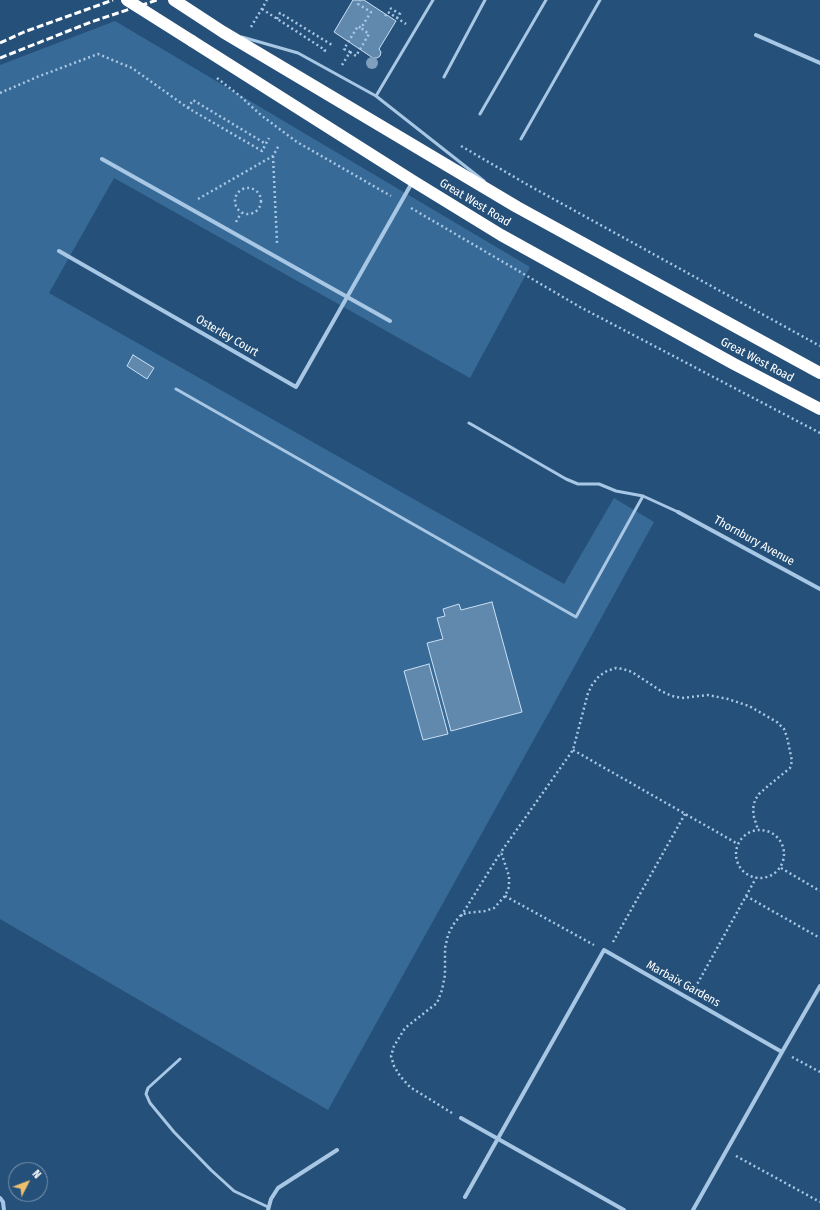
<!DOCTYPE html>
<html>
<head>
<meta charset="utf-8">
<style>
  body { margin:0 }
  #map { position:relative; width:820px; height:1210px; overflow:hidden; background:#255079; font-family:"Fira Sans Condensed",sans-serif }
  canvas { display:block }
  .north { position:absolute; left:8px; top:1162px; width:40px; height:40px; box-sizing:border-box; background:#255079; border:1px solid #7c96af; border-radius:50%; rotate:48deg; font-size:11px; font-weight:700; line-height:16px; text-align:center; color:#fff }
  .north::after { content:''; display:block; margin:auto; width:14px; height:18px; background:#edbf6c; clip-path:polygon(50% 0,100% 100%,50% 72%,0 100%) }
</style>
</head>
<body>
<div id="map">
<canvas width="820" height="1210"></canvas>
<div class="north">N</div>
</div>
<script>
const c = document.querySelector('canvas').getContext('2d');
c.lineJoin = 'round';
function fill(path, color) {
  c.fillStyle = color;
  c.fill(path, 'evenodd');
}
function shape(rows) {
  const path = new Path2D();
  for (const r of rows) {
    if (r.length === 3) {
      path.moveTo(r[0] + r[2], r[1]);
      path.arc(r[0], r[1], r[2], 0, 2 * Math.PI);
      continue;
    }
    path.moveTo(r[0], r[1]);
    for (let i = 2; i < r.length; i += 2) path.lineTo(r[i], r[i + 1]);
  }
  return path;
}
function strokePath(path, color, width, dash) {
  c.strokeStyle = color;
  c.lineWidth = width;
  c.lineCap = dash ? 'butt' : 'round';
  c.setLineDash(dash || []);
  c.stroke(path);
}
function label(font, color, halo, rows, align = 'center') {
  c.font = font + ' "Fira Sans Condensed",sans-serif';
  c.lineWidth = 3.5;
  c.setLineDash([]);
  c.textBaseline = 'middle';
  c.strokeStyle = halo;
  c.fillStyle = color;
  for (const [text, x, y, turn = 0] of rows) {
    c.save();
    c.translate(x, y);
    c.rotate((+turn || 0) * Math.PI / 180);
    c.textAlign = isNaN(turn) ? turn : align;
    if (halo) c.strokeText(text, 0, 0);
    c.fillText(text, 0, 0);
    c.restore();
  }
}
fill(shape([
  [115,21,530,267,470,378,114,178,49,293,564,584,614,498,654,522,572,671,328,1110,0,919,0,65]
]), '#386a97');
const building = shape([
  [353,0,364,0,396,21,379,49,381,52,380,56,377,58,373,58,334,32,353,0],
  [133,355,154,368,147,379,127,366,133,355],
  [492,602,522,712,451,731,427,643,443,639,437,618,445,616,443,609,459,604,461,610,492,602],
  [429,664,448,734,423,740,404,671,429,664]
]);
fill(building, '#6188ad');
strokePath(building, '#cae0f3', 1);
strokePath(shape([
  [390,8,400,14,397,18],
  [262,9,325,50,323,54],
  [385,16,388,12,406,24],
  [277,19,280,13,332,45],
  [251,27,267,0],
  [350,52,356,56,369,34,361,28],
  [342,65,350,52,344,49,358,26,361,28,371,12,358,4,360,0],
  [217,78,240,96,262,116,297,142,391,196],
  [0,93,37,77,98,54,132,68,188,108,262,151,269,138],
  [188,108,193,100,266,144],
  [461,146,528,185,820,346],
  [273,156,277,243],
  [248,201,13],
  [198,199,273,156,279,145],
  [411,208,580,307,820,433],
  [236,222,241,213],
  [573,750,738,844],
  [760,854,24],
  [781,868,820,891],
  [505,896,594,945],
  [746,896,820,938],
  [461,916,501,852],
  [613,942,685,814],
  [695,988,756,878],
  [792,1057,820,1072],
  [452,1113,410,1087,400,1076,394,1066,391,1056,394,1046,405,1028,437,1003,442,990,445,975,445,948,448,935,453,925,460,916,466,913,485,911,494,908,505,896,509,887,509,876,501,852,573,750,588,693,592,685,599,676,607,671,616,668,623,669,632,672,661,691,672,696,682,698,708,695,728,699,749,706,777,722,784,729,787,737,792,761,790,768,768,786,759,794,755,800,753,809,754,817,758,830],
  [736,1156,820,1202]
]), '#a7c7e4', 2.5, [2, 3]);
strokePath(shape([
  [242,37,298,53,376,96,484,181],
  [444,77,485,0],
  [376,96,433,0],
  [480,114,546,0],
  [521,139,600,0],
  [176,389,576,617,643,496],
  [469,423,566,479,578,484,599,484,616,491,643,496,678,512],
  [180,1059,148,1088,146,1094,150,1103,174,1132,211,1170,234,1191,268,1207]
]), '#a7c7e4', 3);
strokePath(shape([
  [756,35,820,63],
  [102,159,390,321],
  [59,251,296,387,413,181],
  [678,512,820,589],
  [782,1052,820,986],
  [461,1118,624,1210],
  [465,1197,604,950,782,1052,693,1210],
  [0,1198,3,1202,4,1210],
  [268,1210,271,1199,278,1188,337,1150]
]), '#a7c7e4', 4);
strokePath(shape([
  [174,0,223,32,517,207,820,373],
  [192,41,413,181,501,235,734,364,820,409]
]), '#fff', 12);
strokePath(shape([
  [0,43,24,32,113,0],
  [0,58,91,22,157,0]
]), '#fff', 3, [7, 3]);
strokePath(shape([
  [127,0,192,41]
]), '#fff', 12);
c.fillStyle = '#809fbc';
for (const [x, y] of [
  [372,63]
]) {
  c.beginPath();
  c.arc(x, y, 6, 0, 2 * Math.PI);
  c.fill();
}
label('12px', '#fff', '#255079', [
  ["Great West Road",475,203,31],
  ["Osterley Court",227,336,30],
  ["Great West Road",757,360,28],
  ["Thornbury Avenue",754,541,29],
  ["Marbaix Gardens",683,984,29]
]);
</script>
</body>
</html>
